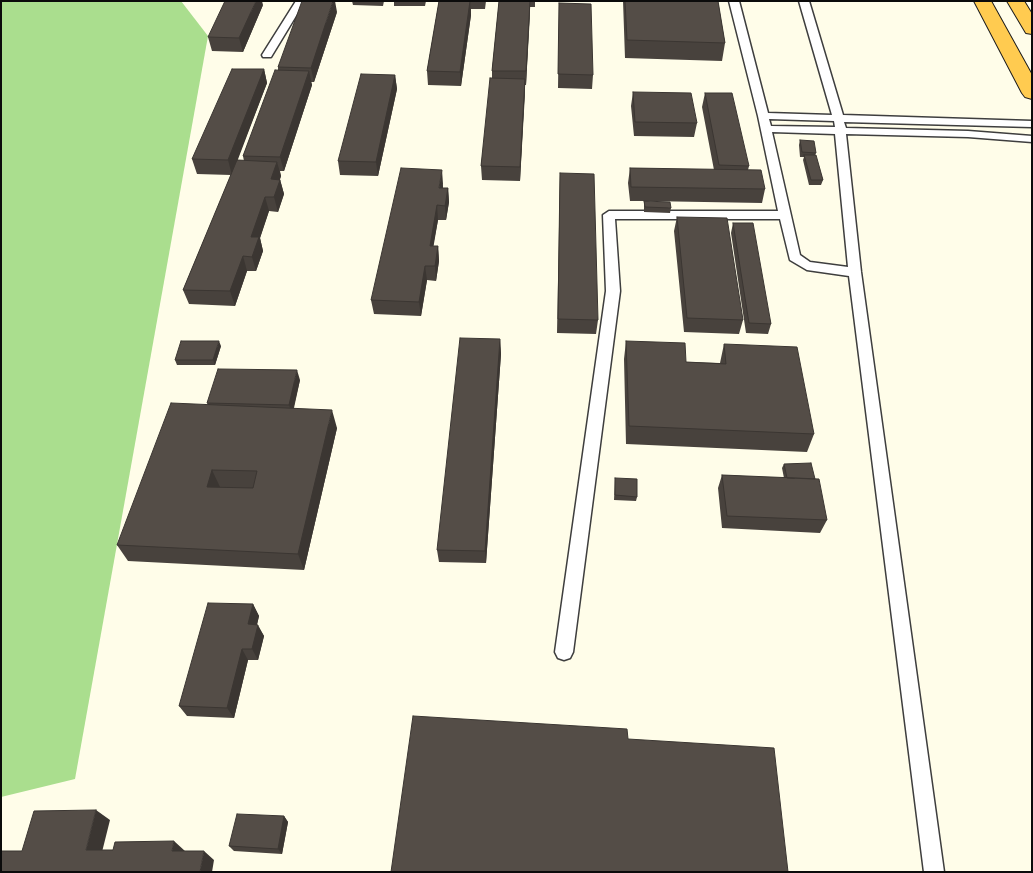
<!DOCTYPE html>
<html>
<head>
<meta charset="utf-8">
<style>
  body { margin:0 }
  #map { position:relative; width:1033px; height:873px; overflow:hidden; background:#fffde9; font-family:Bitter,serif }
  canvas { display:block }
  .frame { position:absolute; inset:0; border:2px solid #0b0b0b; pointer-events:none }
</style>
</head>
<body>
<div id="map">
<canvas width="1033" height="873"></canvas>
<div class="frame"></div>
</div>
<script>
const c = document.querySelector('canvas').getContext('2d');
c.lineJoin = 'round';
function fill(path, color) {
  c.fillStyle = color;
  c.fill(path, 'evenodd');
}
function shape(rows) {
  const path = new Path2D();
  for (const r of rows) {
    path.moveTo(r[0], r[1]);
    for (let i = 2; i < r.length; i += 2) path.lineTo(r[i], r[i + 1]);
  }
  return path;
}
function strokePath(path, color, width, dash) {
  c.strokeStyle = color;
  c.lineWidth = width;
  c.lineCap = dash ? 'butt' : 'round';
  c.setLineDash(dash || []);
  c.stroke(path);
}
fill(shape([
  [1,1,181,1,208,36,75,779,1,797]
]), '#aade8e');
const service = shape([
  [296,1,305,1,271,57,263,57,262,55,296,1],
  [729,1,739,1,768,113,832,115,799,1,809,1,843,115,1032,121,1032,127,844,122,846,128,968,131,1032,136,1032,142,968,137,846,134,861,272,944,872,924,872,849,276,807,270,790,260,780,219,615,219,620,291,573,652,570,658,564,660,558,658,555,652,606,291,603,215,609,211,778,211,758,116,729,1],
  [769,119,834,121,835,127,771,126,769,119],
  [772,132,835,134,848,267,810,262,800,255,772,132]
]);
const trunk = shape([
  [974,1,991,1,1032,75,1032,99,1025,97,1022,93,974,1],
  [1007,1,1024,1,1032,14,1032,34,1026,33,1007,1]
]);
strokePath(service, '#3e3e3e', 3);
strokePath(trunk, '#1c1c1c', 2);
fill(service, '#fff');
fill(trunk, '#ffcb50');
fill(shape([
  [352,1,384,1,383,6,353,5],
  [394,1,426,1,425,6,394,6],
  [439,1,486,1,485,9,471,9,471,15,461,86,428,85,427,71],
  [499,1,535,1,535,7,530,7,526,85,525,85,520,181,482,180,481,166,492,78,492,71],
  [623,1,718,1,725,43,722,61,625,58],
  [263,5,243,52,212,51,208,37],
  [337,12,314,82,311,82,312,85,284,171,280,171,281,176,280,179,284,194,278,212,269,211,260,238,263,251,256,271,247,271,235,306,189,304,183,290,231,175,197,174,192,159,264,69,267,83,237,160,244,161,243,156,278,70,278,67],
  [559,17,593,75,592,89,558,88],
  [395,75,397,89,378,176,340,175,338,161],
  [633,92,697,123,694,137,634,136,631,106],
  [705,93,749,166,748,170,765,189,762,203,647,201,671,208,670,213,644,212,644,201,630,201,628,183,630,168,714,170,702,107],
  [800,140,816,153,815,155,823,180,821,185,809,185,803,160,804,157,800,157,799,145],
  [560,173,598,320,596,334,557,333],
  [443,184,443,188,448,188,449,202,446,220,438,220,433,246,438,246,439,261,436,281,427,280,421,316,374,314,371,300],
  [677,217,743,320,739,334,684,332,674,231],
  [733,223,771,324,768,334,746,333,731,233],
  [500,339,501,354,486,563,439,562,437,550],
  [626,341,686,362,720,363,724,344,814,434,807,452,626,444,624,359],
  [221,346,215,365,177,365,175,360],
  [300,380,294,408,337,428,304,570,128,561,117,545,208,405,207,403],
  [784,464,827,520,820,533,722,528,718,488,722,475,784,478,782,468],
  [615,478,637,497,636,501,614,500],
  [253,604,259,616,257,625,264,636,258,660,248,660,234,718,187,716,179,706],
  [284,816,288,822,282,854,234,851,229,846]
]), '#48423d');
fill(shape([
  [256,1,262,1,263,5,243,52,239,38],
  [333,1,335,1,337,12,314,82,311,68],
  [470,1,471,15,461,86,460,72],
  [530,1,530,14,526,85,526,71],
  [264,69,267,83,232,175,228,160],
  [309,71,312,85,284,171,280,157],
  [395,75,397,89,378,176,376,162],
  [525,79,525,93,520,181,520,167],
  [277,162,281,176,275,194,271,179],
  [442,170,443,184,440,202,439,188],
  [280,180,284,194,278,212,274,197],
  [448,188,449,202,446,220,445,206],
  [265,197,269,211,260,238,263,251,256,271,252,257,251,237],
  [437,205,438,220,431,261,430,246],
  [438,246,439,261,436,281,435,266],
  [243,256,247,271,235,306,230,291],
  [425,266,427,280,421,316,419,302],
  [500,339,501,354,486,563,485,551],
  [219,341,221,346,215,365,213,360],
  [297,370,300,380,292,414,289,405],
  [332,410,337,428,304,570,298,554],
  [212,470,220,487,215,503,207,487],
  [253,604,259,616,254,636,248,624],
  [258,625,264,636,258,660,252,649],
  [242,649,248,660,234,718,227,708],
  [96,810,110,820,100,860,86,850],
  [284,816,288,822,282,854,278,849],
  [174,841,185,851,172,851],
  [204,851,214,860,212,872,200,872]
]), '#3b3632');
const building = shape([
  [225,1,256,1,239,38,208,37,225,1],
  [302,1,333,1,311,68,278,67,302,1],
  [439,1,470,1,460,72,427,71,439,1],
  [499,1,530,1,526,71,492,71,499,1],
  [625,1,718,1,725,43,627,40,625,1],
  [559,3,591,4,593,75,558,74,559,3],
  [232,69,264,69,228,160,192,159,232,69],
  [275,70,309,71,280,157,243,156,275,70],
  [361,74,395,75,376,162,338,161,361,74],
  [490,78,525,79,520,167,481,166,490,78],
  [633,92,691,93,697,123,635,122,633,92],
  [705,93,732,93,749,166,719,165,705,93],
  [800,140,814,141,816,153,802,152,800,140],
  [804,155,816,155,823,180,811,180,804,155],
  [237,160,277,162,271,179,280,180,274,197,265,197,251,237,259,237,252,257,243,256,230,291,183,290,237,160],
  [401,168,442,170,439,188,448,188,445,206,437,205,430,246,438,246,435,266,425,266,419,302,371,300,401,168],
  [630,168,761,170,765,189,631,187,630,168],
  [560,173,594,174,598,320,558,319,560,173],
  [644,201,670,202,671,208,645,207,644,201],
  [677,217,727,218,743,320,687,318,677,217],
  [733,223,753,223,771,324,749,323,733,223],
  [460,338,500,339,485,551,437,550,460,338],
  [181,341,219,341,213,360,175,360,181,341],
  [626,341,685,343,686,362,726,364,724,344,797,347,814,434,629,426,626,341],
  [218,369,297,370,289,405,207,403,218,369],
  [171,403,332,410,298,554,117,545,171,403],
  [212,470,257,471,253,488,207,487,212,470],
  [811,463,815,479,787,478,784,464,811,463],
  [722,475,819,479,827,520,727,516,722,475],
  [615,478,637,479,637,497,615,495,615,478],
  [208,603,253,604,248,624,258,625,252,649,242,649,227,708,179,706,208,603],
  [413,716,627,729,628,739,774,748,788,872,391,872,413,716],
  [96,810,86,850,113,850,115,842,174,841,172,851,204,851,200,872,1,872,1,851,22,851,34,811,96,810],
  [237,814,284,816,278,849,229,846,237,814]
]);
fill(building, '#544d47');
strokePath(building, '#3b3632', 1);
</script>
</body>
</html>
